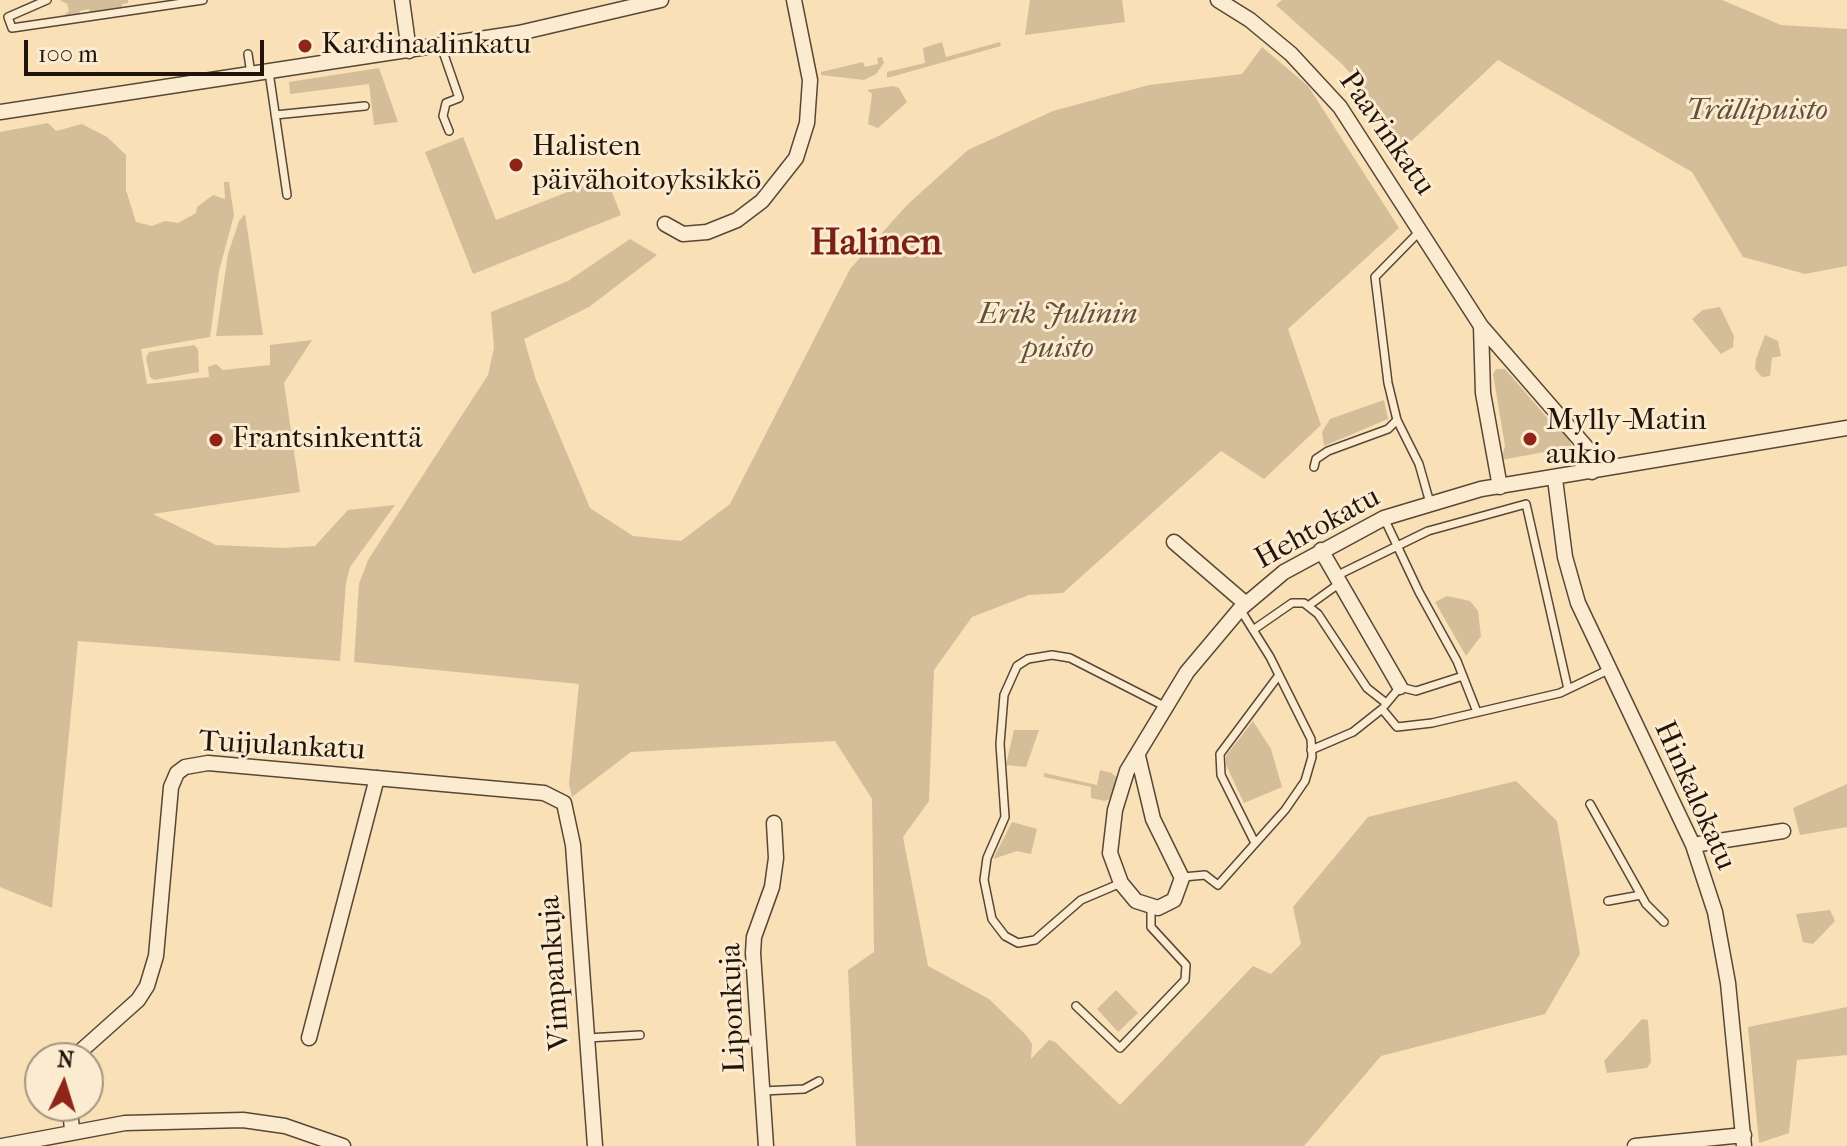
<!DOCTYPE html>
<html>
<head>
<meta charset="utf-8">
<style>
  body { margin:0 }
  #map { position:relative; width:1847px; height:1146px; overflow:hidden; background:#f9e0b6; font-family:"IM FELL French Canon",serif }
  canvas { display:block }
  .north { position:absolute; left:24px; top:1042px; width:80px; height:80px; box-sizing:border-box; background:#fbebd0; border:2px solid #a49581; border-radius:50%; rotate:4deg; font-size:22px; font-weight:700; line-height:32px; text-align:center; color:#21140a }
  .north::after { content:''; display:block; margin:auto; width:28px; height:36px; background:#8f2418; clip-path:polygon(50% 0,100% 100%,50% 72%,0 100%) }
  .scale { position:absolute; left:24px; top:40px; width:240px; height:36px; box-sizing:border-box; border:4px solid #21140a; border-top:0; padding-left:10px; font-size:24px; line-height:28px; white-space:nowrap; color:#21140a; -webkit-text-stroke:6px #fbebd0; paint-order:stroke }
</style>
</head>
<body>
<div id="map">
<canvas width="1847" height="1146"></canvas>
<div class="north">N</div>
<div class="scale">100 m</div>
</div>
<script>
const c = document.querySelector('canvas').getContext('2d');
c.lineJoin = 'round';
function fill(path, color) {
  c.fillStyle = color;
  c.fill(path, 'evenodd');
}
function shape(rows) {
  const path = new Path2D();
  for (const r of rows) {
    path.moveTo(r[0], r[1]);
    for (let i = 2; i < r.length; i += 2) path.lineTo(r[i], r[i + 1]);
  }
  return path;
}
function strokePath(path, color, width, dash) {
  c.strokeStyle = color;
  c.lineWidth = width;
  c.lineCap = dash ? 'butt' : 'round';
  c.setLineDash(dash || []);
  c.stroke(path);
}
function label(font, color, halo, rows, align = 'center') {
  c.font = font + ' "IM FELL French Canon",serif';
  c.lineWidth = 6;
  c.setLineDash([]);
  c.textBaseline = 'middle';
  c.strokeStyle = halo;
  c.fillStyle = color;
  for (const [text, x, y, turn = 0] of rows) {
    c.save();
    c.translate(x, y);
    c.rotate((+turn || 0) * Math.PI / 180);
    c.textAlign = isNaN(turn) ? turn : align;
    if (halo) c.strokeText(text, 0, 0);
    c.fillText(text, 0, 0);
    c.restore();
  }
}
fill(shape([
  [60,0,128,0,128,3,122,4,122,9,90,13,89,9,80,11,79,15,61,18,69,11,67,4],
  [1030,0,1122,0,1125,22,1025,35],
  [1282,0,1722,0,1781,25,1847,29,1847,266,1805,274,1743,257,1692,172,1498,60,1404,148,1380,109,1343,65,1276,5],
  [942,42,946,57,1000,42,1001,46,887,78,887,72,925,63,923,48],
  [1262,47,1308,86,1399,228,1288,329,1321,425,1264,479,1221,451,1063,593,1029,595,972,617,934,670,929,801,903,837,928,966,989,999,1026,1035,1032,1044,1031,1059,1049,1040,1055,1042,1120,1105,1253,966,1271,974,1301,944,1293,907,1368,817,1516,781,1557,821,1580,954,1545,1014,1381,1056,1304,1146,856,1146,848,970,874,952,872,799,835,741,631,752,572,797,569,784,579,684,354,662,359,584,368,560,488,375,494,348,491,312,568,281,630,239,657,255,589,307,524,339,536,380,590,508,633,536,681,541,730,504,850,269,907,205,968,150,1053,111,1149,85,1242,74],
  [882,57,884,63,876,74,864,80,821,75,821,72,863,62,865,67,878,64,877,58],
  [379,68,398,122,374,125,369,84,290,94,289,82],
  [893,86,899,88,907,102,878,128,868,124,872,94,867,90],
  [48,123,56,131,82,124,107,137,126,155,126,190,136,222,152,226,165,221,178,223,196,213,197,207,213,195,225,199,224,182,229,182,234,215,219,271,210,337,141,349,147,384,209,377,208,367,216,364,223,370,270,365,270,345,312,340,284,383,300,492,153,514,216,545,282,548,315,546,348,510,395,505,350,567,346,583,340,661,78,641,52,908,0,887,0,132],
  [463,137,496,220,606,177,621,215,473,274,425,152],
  [245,214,263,335,216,336,228,254,239,221],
  [1720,307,1734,336,1733,347,1721,354,1692,319,1703,310],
  [1765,335,1778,341,1781,356,1772,358,1770,376,1762,377,1755,369,1756,359],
  [194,345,198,349,199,372,154,380,150,377,146,358,149,352],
  [1496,369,1505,369,1557,429,1566,432,1572,447,1501,460,1505,446,1493,374],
  [1384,400,1388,419,1324,446,1322,432,1330,419],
  [1447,596,1470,601,1478,611,1481,636,1466,656,1435,602],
  [1253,721,1271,749,1282,787,1244,803,1226,765,1226,756],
  [1014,730,1039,730,1026,767,1006,765],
  [1100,770,1112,773,1118,779,1111,798,1105,801,1091,798,1091,787,1044,777,1044,773,1097,785],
  [1847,784,1847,827,1800,835,1793,808],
  [1012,822,1037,829,1031,854,1017,851,993,859],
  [1830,910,1835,921,1813,944,1803,942,1796,914],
  [1116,990,1138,1013,1118,1032,1097,1009],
  [1847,1007,1847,1055,1797,1060,1789,1133,1759,1143,1748,1027],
  [1642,1019,1648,1020,1651,1062,1647,1068,1607,1073,1604,1061]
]), '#d4bd99');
const lane = shape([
  [47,0,8,17,12,28,203,0],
  [441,46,459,98,446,103,443,116,449,131],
  [248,54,251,74],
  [269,72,287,195],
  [275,115,365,106],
  [1419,232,1375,277,1388,383,1397,420,1419,464,1430,503],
  [1314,467,1316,459,1328,451,1388,429,1397,420],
  [1384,518,1419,592,1457,661,1477,712],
  [1336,576,1428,531,1526,504,1568,689],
  [1308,606,1340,583],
  [1253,630,1292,603,1304,603,1318,614,1367,688,1386,703],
  [1385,705,1400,687,1416,691,1463,676],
  [1311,750,1353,732,1382,709,1397,727,1432,723,1560,693,1608,670],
  [1590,804,1646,904,1664,922],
  [1254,841,1221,775,1220,754,1279,675],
  [1183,877,1205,875,1218,885,1285,810,1305,781,1312,757,1311,739,1270,657,1240,609],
  [1121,883,1081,900,1035,940,1018,943,1005,936,992,919,984,880,987,858,1005,817,1000,744,1004,695,1017,666,1028,659,1052,655,1070,658,1164,706],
  [1608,901,1641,895],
  [1076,1006,1120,1048,1185,980,1186,965,1151,927,1151,908],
  [587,1038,640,1035],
  [763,1091,804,1089,819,1081]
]);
const street = shape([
  [402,0,409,51],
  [1218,0,1250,20,1291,54,1340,107,1481,326,1587,448,1592,472],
  [0,112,519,33,661,0],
  [665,224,683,234,707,232,737,220,762,201,796,158,807,123,810,80,794,0],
  [1481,326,1483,393,1500,487],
  [1555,479,1565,557,1578,603,1693,845,1715,912,1728,983,1744,1146],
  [1174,542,1246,604],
  [1321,550,1400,687],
  [1138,756,1153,819,1182,878,1174,900,1158,908,1136,901,1121,883,1110,853,1115,810,1127,771,1187,672,1240,609,1284,572,1384,518,1481,489,1847,428],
  [1693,845,1783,831],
  [309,1038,377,778],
  [73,1058,138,1000,147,986,156,956,171,787,177,773,185,767,208,763,544,793,564,803,573,845,595,1146],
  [70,1106,72,1131],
  [2,1146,125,1123,243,1120,285,1126,343,1146],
  [766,1146,753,953,754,937,772,887,776,858,774,823],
  [1635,1146,1744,1135]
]);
strokePath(lane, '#574735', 10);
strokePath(street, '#574735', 17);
strokePath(lane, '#fbebd0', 7);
strokePath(street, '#fbebd0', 14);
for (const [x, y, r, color] of [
  [305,46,8,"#8f2418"],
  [516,165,8,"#8f2418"],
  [1530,439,8,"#8f2418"],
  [216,440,8,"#8f2418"]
]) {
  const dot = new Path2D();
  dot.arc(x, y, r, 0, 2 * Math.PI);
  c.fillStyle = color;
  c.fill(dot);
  strokePath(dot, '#fbebd0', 3);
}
label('30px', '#21140a', '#fbebd0', [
  ["Kardinaalinkatu",321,46],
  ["Halisten",532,148],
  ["päivähoitoyksikkö",532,182],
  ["Mylly-Matin",1546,422],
  ["aukio",1546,456],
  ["Frantsinkenttä",232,440]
], 'left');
label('italic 30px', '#604f3c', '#fbebd0', [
  ["Trällipuisto",1757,112],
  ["Erik Julinin",1058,316],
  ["puisto",1058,350]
]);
label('30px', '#21140a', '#fbebd0', [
  ["Paavinkatu",1386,134,55],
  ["Hehtokatu",1318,529,-29],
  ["Tuijulankatu",282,747,3],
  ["Hinkalokatu",1694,796,66],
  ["Vimpankuja",556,973,-94],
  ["Liponkuja",734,1008,-92]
]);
label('bold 38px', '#7a1f14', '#fbebd0', [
  ["Halinen",876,245]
]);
</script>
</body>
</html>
